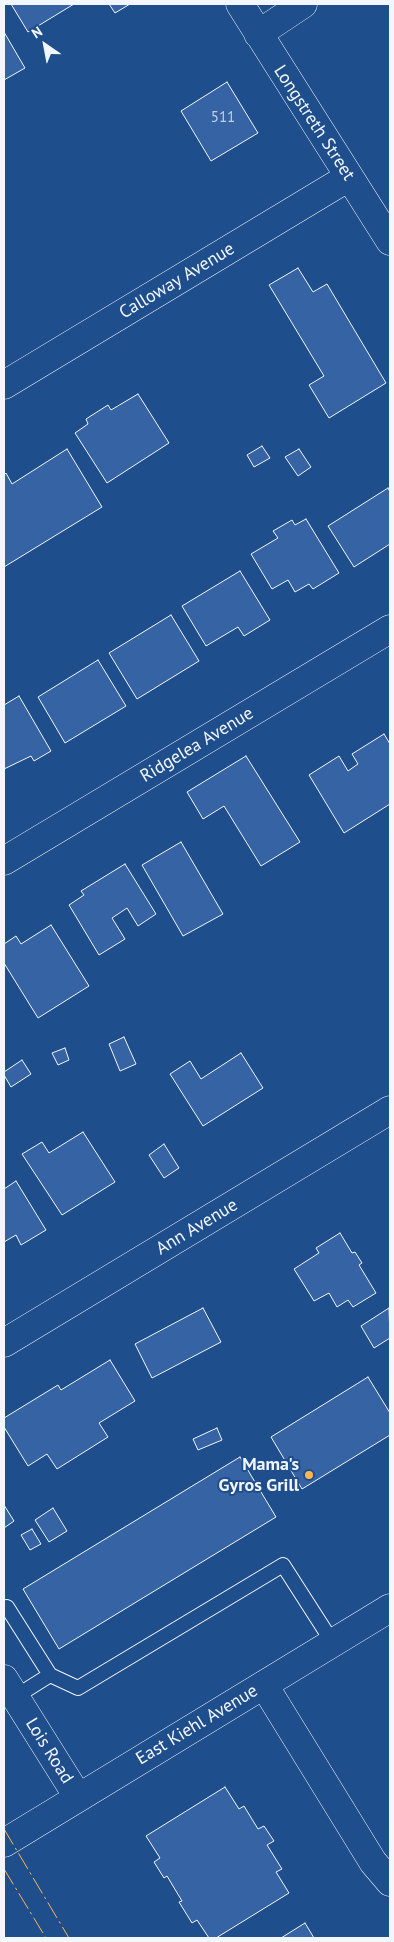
<!DOCTYPE html>
<html>
<head>
<meta charset="utf-8">
<style>
  body { margin:0 }
  #map { position:relative; width:394px; height:1942px; overflow:hidden; background:#1f4e8c; font-family:"PT Sans",sans-serif }
  canvas { display:block }
  .frame { position:absolute; inset:0; border:5px solid #f2f6ff; pointer-events:none }
  .north { position:absolute; left:20px; top:20px; width:50px; height:50px; -webkit-text-stroke:4px #1f4e8c; paint-order:stroke; rotate:327deg; font-size:14px; font-weight:700; line-height:20px; text-align:center; color:#f2f6ff }
  .north::after { content:''; display:block; margin:auto; width:18px; height:22px; background:#f2f6ff; clip-path:polygon(50% 0,100% 100%,50% 72%,0 100%) }
</style>
</head>
<body>
<div id="map">
<canvas width="394" height="1942"></canvas>
<div class="frame"></div>
<div class="north">N</div>
</div>
<script>
const c = document.querySelector('canvas').getContext('2d');
c.lineJoin = 'round';
function fill(path, color) {
  c.fillStyle = color;
  c.fill(path, 'evenodd');
}
function shape(rows) {
  const path = new Path2D();
  for (const r of rows) {
    path.moveTo(r[0], r[1]);
    for (let i = 2; i < r.length; i += 2) path.lineTo(r[i], r[i + 1]);
  }
  return path;
}
function strokePath(path, color, width, dash) {
  c.strokeStyle = color;
  c.lineWidth = width;
  c.lineCap = dash ? 'butt' : 'round';
  c.setLineDash(dash || []);
  c.stroke(path);
}
function label(font, color, halo, rows, align = 'center') {
  c.font = font + ' "PT Sans",sans-serif';
  c.lineWidth = 4;
  c.setLineDash([]);
  c.textBaseline = 'middle';
  c.strokeStyle = halo;
  c.fillStyle = color;
  for (const [text, x, y, turn = 0] of rows) {
    c.save();
    c.translate(x, y);
    c.rotate((+turn || 0) * Math.PI / 180);
    c.textAlign = isNaN(turn) ? turn : align;
    if (halo) c.strokeText(text, 0, 0);
    c.fillText(text, 0, 0);
    c.restore();
  }
}
const building = shape([
  [11,4,74,4,28,32,11,4],
  [109,4,130,4,115,13,109,4],
  [4,32,25,68,4,80,4,32],
  [227,82,258,133,211,161,181,111,227,82],
  [298,268,313,292,327,284,386,383,329,418,309,385,324,376,269,285,298,268],
  [138,394,169,443,107,483,75,433,88,424,86,419,108,405,111,410,138,394],
  [262,446,270,458,254,467,247,455,262,446],
  [67,449,102,507,4,567,4,475,6,473,12,484,67,449],
  [299,449,311,467,298,476,285,457,299,449],
  [388,488,390,492,390,544,354,567,328,526,388,488],
  [306,519,339,573,313,589,309,584,295,592,288,580,272,589,251,554,278,538,273,531,292,520,295,525,306,519],
  [240,571,270,620,244,636,238,627,206,646,182,606,240,571],
  [171,615,199,661,137,699,109,653,171,615],
  [98,660,126,706,65,743,38,697,98,660],
  [19,696,51,751,34,761,31,756,4,769,4,705,19,696],
  [384,734,390,744,390,804,344,833,309,775,339,756,348,771,358,764,352,754,384,734],
  [246,756,300,842,261,866,224,806,203,819,187,792,246,756],
  [181,842,223,914,183,936,142,865,181,842],
  [125,864,156,914,138,926,127,908,112,918,125,939,99,955,69,905,84,895,81,891,125,864],
  [51,925,89,986,38,1018,4,963,4,944,16,936,21,944,51,925],
  [124,1037,136,1064,120,1071,109,1044,124,1037],
  [65,1048,69,1060,58,1065,52,1053,65,1048],
  [241,1053,263,1088,203,1126,170,1074,190,1061,201,1079,241,1053],
  [22,1060,31,1074,11,1087,4,1075,4,1072,22,1060],
  [83,1132,115,1182,62,1215,22,1154,42,1142,49,1153,83,1132],
  [164,1144,179,1168,164,1178,149,1155,164,1144],
  [16,1181,46,1230,21,1245,16,1235,4,1242,4,1189,16,1181],
  [340,1233,352,1253,355,1252,362,1263,359,1265,376,1293,353,1307,348,1300,337,1307,329,1293,314,1301,294,1269,319,1253,316,1248,340,1233],
  [203,1308,221,1342,152,1378,135,1344,203,1308],
  [389,1308,390,1338,374,1348,361,1326,389,1308],
  [110,1360,135,1401,99,1423,108,1437,57,1469,47,1454,28,1466,4,1427,4,1418,58,1385,61,1390,110,1360],
  [368,1377,390,1413,390,1435,302,1489,271,1437,368,1377],
  [217,1428,222,1440,198,1450,193,1439,217,1428],
  [240,1457,276,1517,59,1649,23,1589,240,1457],
  [4,1505,14,1521,4,1528,4,1505],
  [53,1508,67,1531,49,1542,35,1520,53,1508],
  [32,1529,41,1544,30,1550,21,1535,32,1529],
  [225,1787,239,1809,244,1806,258,1829,264,1826,274,1841,267,1845,282,1869,276,1872,289,1893,216,1938,209,1938,197,1920,192,1923,179,1902,182,1901,167,1876,164,1878,154,1862,160,1858,146,1836,225,1787],
  [305,1923,314,1938,281,1938,305,1923]
]);
fill(building, '#3563a3');
strokePath(building, '#f2f6ff', 1);
const lane = shape([
  [4,1609,7,1607,50,1675,15,1697],
  [50,1675,78,1688,283,1565,333,1643]
]);
const street = shape([
  [240,4,390,241],
  [258,34,303,4],
  [4,385,349,177],
  [4,861,390,629],
  [4,1343,390,1110],
  [4,1679,78,1797],
  [264,1685,373,1862,390,1882]
]);
const primary = shape([
  [4,1843,390,1608]
]);
strokePath(lane, '#f2f6ff', 16);
strokePath(street, '#f2f6ff', 29);
strokePath(primary, '#f2f6ff', 29);
strokePath(lane, '#1f4e8c', 14);
strokePath(street, '#1f4e8c', 28);
strokePath(primary, '#1f4e8c', 28);
strokePath(shape([
  [4,1829,69,1938],
  [4,1869,46,1938]
]), '#ffb74d', 1, [18, 4, 2.5, 4]);
for (const [x, y, r, color] of [
  [309,1475,5,"#ffb74d"]
]) {
  const dot = new Path2D();
  dot.arc(x, y, r, 0, 2 * Math.PI);
  c.fillStyle = color;
  c.fill(dot);
  strokePath(dot, '#1f4e8c', 2);
}
label('15px', '#c3d1e8', null, [
  ["511",223,118]
]);
label('18px', '#f2f6ff', '#1f4e8c', [
  ["Longstreth Street",314,123,57],
  ["Calloway Avenue",177,281,-31],
  ["Ridgelea Avenue",197,745,-31],
  ["Ann Avenue",197,1227,-31],
  ["East Kiehl Avenue",197,1725,-31],
  ["Lois Road",49,1751,58]
]);
label('bold 18px', '#f2f6ff', '#1f4e8c', [
  ["Mama's",299,1465],
  ["Gyros Grill",299,1486]
], 'right');
</script>
</body>
</html>
